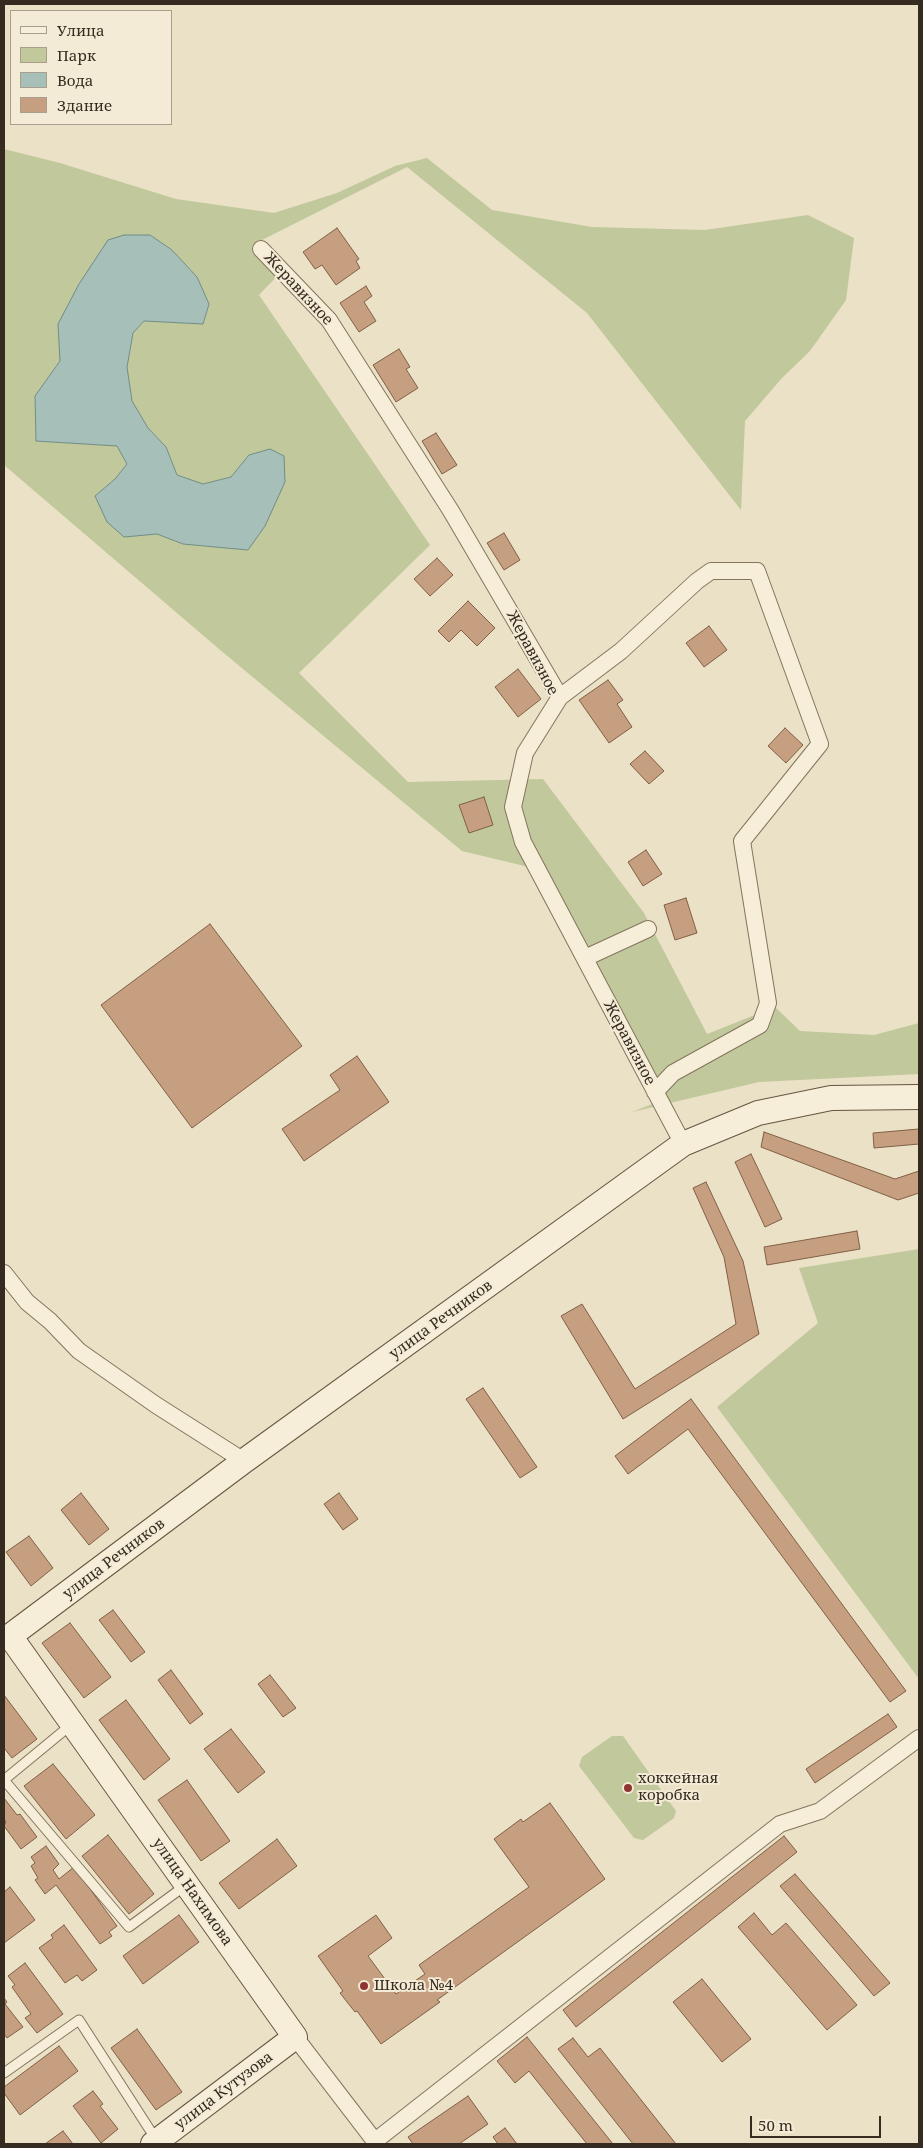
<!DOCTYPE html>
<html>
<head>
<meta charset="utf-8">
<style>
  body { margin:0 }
  #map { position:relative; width:923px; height:2148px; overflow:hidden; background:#eae1c6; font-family:"Noto Serif",serif }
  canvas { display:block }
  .frame { position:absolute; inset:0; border:5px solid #362b20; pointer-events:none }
  .legend { position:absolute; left:10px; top:10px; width:162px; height:115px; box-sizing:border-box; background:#f3ebd5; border:1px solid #a79e8d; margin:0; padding:6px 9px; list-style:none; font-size:15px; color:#362b20 }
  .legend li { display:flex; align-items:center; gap:10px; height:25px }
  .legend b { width:25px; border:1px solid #a79e8d }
  .scale { position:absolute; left:750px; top:2116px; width:131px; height:22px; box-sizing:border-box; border:2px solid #362b20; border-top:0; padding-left:6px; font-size:15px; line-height:18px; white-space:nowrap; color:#362b20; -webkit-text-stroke:4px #f3ebd5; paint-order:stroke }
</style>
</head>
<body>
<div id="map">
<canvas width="923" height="2148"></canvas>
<div class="frame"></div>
<ul class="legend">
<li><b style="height:6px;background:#f6eed9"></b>Улица</li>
<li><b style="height:14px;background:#c1c89b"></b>Парк</li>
<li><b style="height:14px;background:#a7bfb9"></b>Вода</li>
<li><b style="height:14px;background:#c59f80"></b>Здание</li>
</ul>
<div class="scale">50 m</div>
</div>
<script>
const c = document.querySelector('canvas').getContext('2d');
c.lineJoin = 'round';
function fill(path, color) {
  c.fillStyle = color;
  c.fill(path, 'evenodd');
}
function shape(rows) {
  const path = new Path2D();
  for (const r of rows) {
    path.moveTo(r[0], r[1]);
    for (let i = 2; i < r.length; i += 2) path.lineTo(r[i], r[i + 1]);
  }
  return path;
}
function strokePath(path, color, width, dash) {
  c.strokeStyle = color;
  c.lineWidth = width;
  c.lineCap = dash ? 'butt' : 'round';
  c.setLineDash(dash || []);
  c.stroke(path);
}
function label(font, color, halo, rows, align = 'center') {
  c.font = font + ' "Noto Serif",serif';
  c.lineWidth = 4;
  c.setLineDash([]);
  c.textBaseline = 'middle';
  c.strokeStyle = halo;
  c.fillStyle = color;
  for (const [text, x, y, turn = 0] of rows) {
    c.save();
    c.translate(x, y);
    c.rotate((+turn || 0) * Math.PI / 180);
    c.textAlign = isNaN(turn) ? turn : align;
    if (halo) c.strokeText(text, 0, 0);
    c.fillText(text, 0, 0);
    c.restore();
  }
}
fill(shape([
  [4,149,60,163,176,199,274,213,337,193,395,166,427,158,492,210,592,227,705,230,808,215,854,238,846,300,810,351,782,378,745,421,741,510,587,313,407,167,256,243,282,271,259,295,430,545,299,673,408,782,543,779,644,913,707,1034,775,1007,800,1031,874,1035,919,1023,919,1074,759,1082,632,1112,655,1103,537,869,462,851,219,649,4,465],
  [150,235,172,250,197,277,209,304,203,324,144,321,133,333,127,367,132,401,148,428,166,447,177,475,202,484,231,477,249,455,248,550,183,544,157,534,124,537,95,496,115,479,127,464,117,445,36,441,35,396],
  [919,1249,919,1679,717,1407,818,1323,799,1268],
  [612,1736,623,1736,676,1811,674,1818,643,1840,634,1838,579,1766,582,1757]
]), '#c1c89b');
const water = shape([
  [124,235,150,235,172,250,197,277,209,304,203,324,144,321,133,333,127,367,132,401,148,428,166,447,177,475,203,484,231,477,249,455,270,449,284,456,285,482,265,526,248,550,183,544,157,534,124,537,107,522,95,496,115,479,127,464,117,446,36,441,35,396,60,361,58,324,79,284,108,240,124,235]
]);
fill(water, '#a7bfb9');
strokePath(water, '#6f8c86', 1);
const building = shape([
  [337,228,359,259,356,261,360,268,336,285,322,265,315,269,303,252,337,228],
  [366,286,372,296,364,302,376,321,359,332,340,303,366,286],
  [399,349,410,367,406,369,418,388,396,402,373,365,399,349],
  [436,433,457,465,442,474,422,441,436,433],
  [504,533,520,560,504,570,487,543,504,533],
  [437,558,453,575,430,596,414,579,437,558],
  [468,601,495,628,477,646,461,630,449,642,438,631,468,601],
  [709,626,727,650,704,667,686,643,709,626],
  [518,669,541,699,518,717,495,687,518,669],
  [608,680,623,700,617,704,632,727,609,743,579,700,608,680],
  [785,728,803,745,786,763,768,746,785,728],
  [645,751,664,771,649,784,630,764,645,751],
  [484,797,493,825,469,833,459,805,484,797],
  [646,850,662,874,643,886,628,862,646,850],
  [686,898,697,933,675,940,664,905,686,898],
  [210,924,302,1046,192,1128,101,1005,210,924],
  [357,1056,389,1102,304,1161,282,1129,340,1090,330,1075,357,1056],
  [919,1129,919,1144,874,1148,873,1133,919,1129],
  [764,1132,895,1179,919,1171,919,1193,898,1200,761,1147,764,1132],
  [751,1154,782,1219,765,1227,735,1162,751,1154],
  [706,1182,743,1261,759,1334,623,1419,561,1316,582,1304,635,1389,736,1324,724,1257,693,1188,706,1182],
  [857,1231,860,1249,767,1265,764,1247,857,1231],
  [483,1388,537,1467,520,1478,466,1399,483,1388],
  [691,1399,906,1691,890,1702,688,1429,628,1474,615,1456,691,1399],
  [81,1493,109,1529,89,1545,61,1510,81,1493],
  [339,1493,358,1519,343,1530,324,1504,339,1493],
  [29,1536,53,1568,31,1586,6,1552,29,1536],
  [113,1610,145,1652,131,1662,99,1620,113,1610],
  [70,1623,111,1677,84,1698,42,1643,70,1623],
  [171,1670,203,1714,190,1724,158,1680,171,1670],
  [270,1675,296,1708,283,1717,258,1684,270,1675],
  [4,1695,37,1739,12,1758,4,1748,4,1695],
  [126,1700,170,1759,144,1780,99,1720,126,1700],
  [888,1714,897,1727,815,1783,806,1769,888,1714],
  [231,1729,265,1772,238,1793,204,1749,231,1729],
  [53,1764,95,1815,66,1839,24,1786,53,1764],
  [187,1780,230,1841,201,1861,158,1800,187,1780],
  [4,1798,17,1815,20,1814,37,1837,21,1849,4,1826,6,1822,4,1819,4,1798],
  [550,1803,605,1879,437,2000,440,2002,381,2044,357,2011,355,2012,340,1993,343,1991,318,1956,376,1915,392,1938,368,1956,396,1994,425,1974,419,1965,529,1887,494,1839,521,1819,523,1822,550,1803],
  [108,1835,154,1894,129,1914,82,1856,108,1835],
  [784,1836,797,1852,576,2027,563,2010,784,1836],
  [277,1839,297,1866,239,1909,219,1883,277,1839],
  [46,1846,59,1864,53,1870,59,1879,74,1867,117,1926,109,1932,112,1936,100,1944,56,1885,45,1894,35,1880,38,1878,31,1866,35,1863,31,1857,46,1846],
  [795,1874,890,1983,874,1996,780,1886,795,1874],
  [10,1887,35,1920,4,1943,4,1892,10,1887],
  [754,1913,772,1935,786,1923,857,2005,827,2030,738,1927,754,1913],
  [179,1915,199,1942,143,1984,123,1956,179,1915],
  [64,1925,97,1970,82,1981,77,1975,65,1983,39,1948,53,1938,51,1935,64,1925],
  [25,1963,63,2014,37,2033,25,2018,31,2014,12,1987,15,1985,8,1976,25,1963],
  [702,1979,751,2039,722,2062,673,2002,702,1979],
  [4,1998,7,2002,5,2004,23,2027,7,2038,4,2034,4,1998],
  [137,2029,182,2092,156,2110,111,2048,137,2029],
  [527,2037,613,2144,587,2144,529,2071,515,2083,497,2061,527,2037],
  [573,2038,588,2057,600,2048,676,2144,633,2144,558,2049,573,2038],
  [59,2046,78,2071,20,2115,4,2093,4,2087,59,2046],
  [93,2091,103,2104,100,2106,118,2129,101,2143,73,2106,93,2091],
  [468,2096,488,2124,459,2144,413,2144,408,2137,468,2096],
  [505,2128,517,2144,498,2144,493,2137,505,2128],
  [63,2131,73,2144,45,2144,63,2131]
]);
fill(building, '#c59f80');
strokePath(building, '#815f45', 1);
const lane = shape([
  [72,1724,4,1780,129,1927,186,1885],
  [4,2073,79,2020,157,2141]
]);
const street = shape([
  [261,249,329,320,451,511,560,697,525,753,513,807,523,842,683,1144],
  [560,697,621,651,697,581,711,571,757,571,820,744,742,841,768,1003,760,1025,673,1073,655,1092],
  [585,958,648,929],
  [4,1273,27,1302,50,1321,79,1351,156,1405,244,1461],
  [295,2037,377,2144],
  [375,2141,780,1824,820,1811,919,1738]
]);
const secondary = shape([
  [153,2144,295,2037,10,1636,244,1461,683,1144,758,1113,831,1098,919,1097]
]);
strokePath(lane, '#84745e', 11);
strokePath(street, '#84745e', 18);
strokePath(secondary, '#665541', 26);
strokePath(lane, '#f6eed9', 9);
strokePath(street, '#f6eed9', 16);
strokePath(secondary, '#f6eed9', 24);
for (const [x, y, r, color] of [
  [628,1788,5,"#8e3533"],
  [364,1986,5,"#8e3533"]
]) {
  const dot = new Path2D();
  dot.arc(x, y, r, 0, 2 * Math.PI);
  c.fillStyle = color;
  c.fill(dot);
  strokePath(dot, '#f3ebd5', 2);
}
label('15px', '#362b20', '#f3ebd5', [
  ["Жеравизное",298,289,47],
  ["Жеравизное",532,653,62],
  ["Жеравизное",629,1043,62],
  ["улица Речников",441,1320,-36],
  ["улица Речников",114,1559,-37],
  ["улица Нахимова",192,1892,55],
  ["улица Кутузова",224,2091,-37]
]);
label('15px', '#362b20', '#f3ebd5', [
  ["хоккейная",638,1779],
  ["коробка",638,1796],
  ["Школа №4",374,1986]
], 'left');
</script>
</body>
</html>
